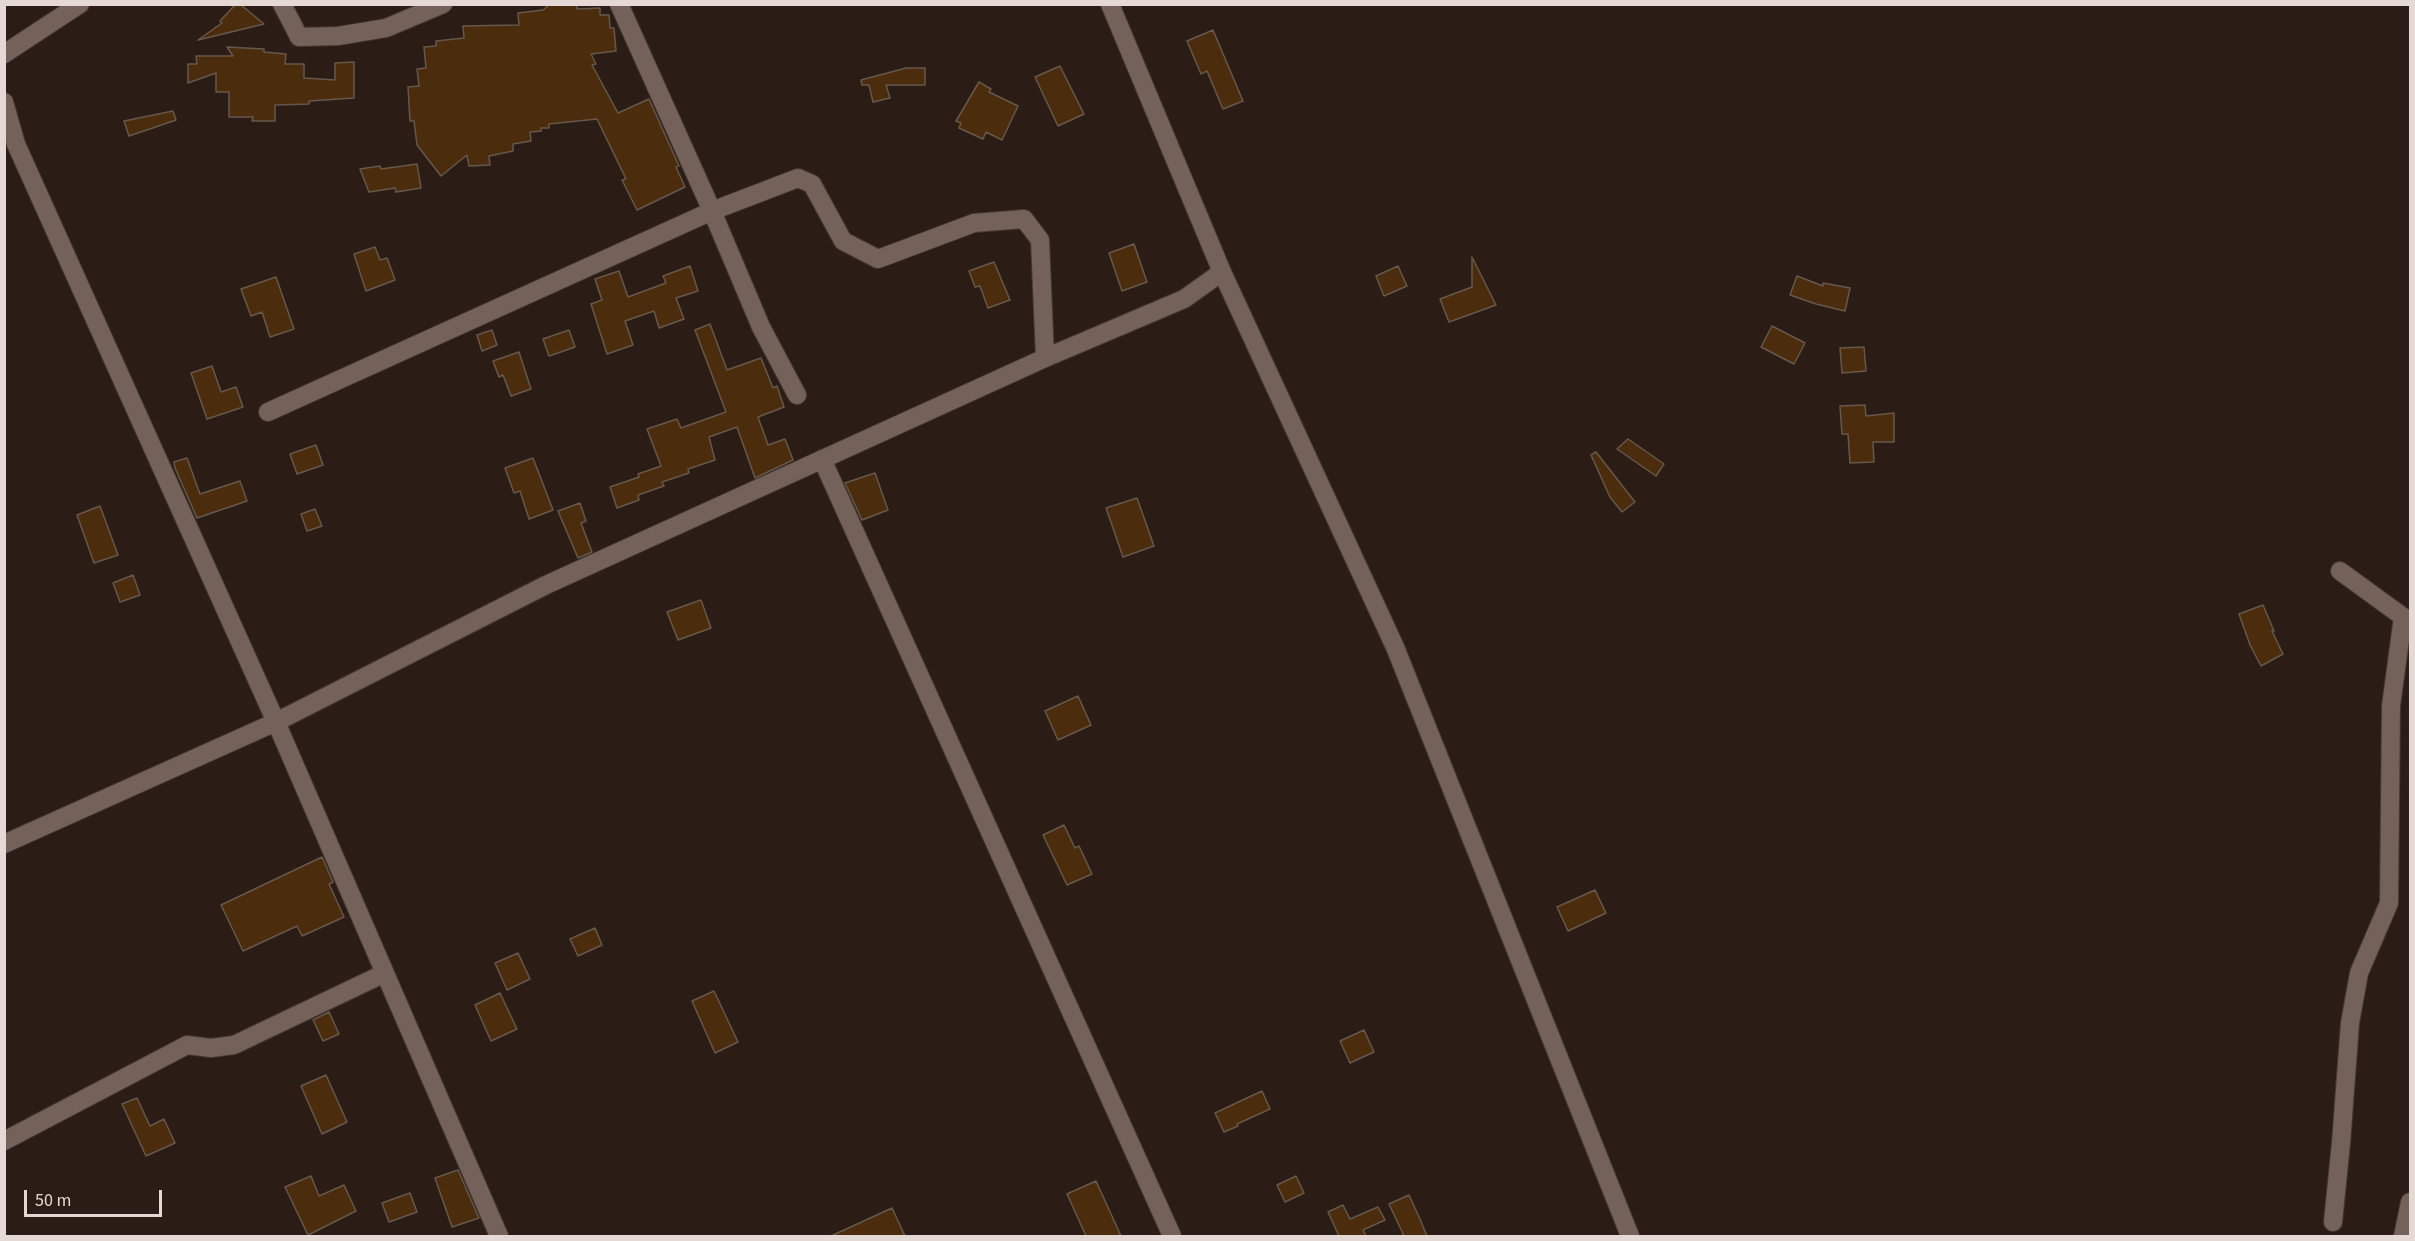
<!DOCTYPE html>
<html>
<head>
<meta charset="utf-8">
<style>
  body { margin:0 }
  #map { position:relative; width:2415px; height:1241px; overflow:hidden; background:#2b1d15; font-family:"Source Sans 3",sans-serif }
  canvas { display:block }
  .frame { position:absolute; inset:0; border:6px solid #e4d9d4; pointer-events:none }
  .scale { position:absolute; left:24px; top:1190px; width:138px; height:27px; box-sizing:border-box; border:3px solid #e4d9d4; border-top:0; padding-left:8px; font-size:18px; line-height:21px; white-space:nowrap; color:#e4d9d4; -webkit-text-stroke:4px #2b1d15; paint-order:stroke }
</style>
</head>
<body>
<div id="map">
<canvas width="2415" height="1241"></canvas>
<div class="frame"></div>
<div class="scale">50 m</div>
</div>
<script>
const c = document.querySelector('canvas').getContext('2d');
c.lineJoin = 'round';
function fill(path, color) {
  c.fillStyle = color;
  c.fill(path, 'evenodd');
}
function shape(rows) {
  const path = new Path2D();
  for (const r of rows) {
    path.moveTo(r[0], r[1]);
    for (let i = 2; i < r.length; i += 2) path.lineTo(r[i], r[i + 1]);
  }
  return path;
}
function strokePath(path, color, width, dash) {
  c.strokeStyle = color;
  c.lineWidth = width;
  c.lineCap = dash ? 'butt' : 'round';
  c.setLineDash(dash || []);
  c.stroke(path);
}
const building = shape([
  [236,4,240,4,264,24,198,40,222,23,220,21,236,4],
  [550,4,577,4,577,9,600,8,600,15,609,15,610,28,614,28,616,51,591,54,596,64,592,65,618,113,649,99,679,166,676,167,685,187,637,210,622,180,626,179,597,119,549,124,549,128,541,128,541,131,530,132,531,141,513,144,513,151,489,156,490,165,469,166,467,155,441,176,417,145,414,121,410,121,408,87,419,86,417,69,426,68,424,47,436,46,436,41,464,38,463,26,519,25,518,13,543,10,550,4],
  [1213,30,1243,101,1223,109,1207,71,1201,74,1187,41,1213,30],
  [227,47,264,49,264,52,286,54,285,64,304,64,304,78,335,80,335,63,354,62,354,98,309,101,309,104,275,105,275,121,252,121,253,117,229,117,229,92,216,92,216,73,188,83,188,64,197,64,196,56,233,56,227,47],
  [1060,66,1084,114,1058,126,1035,77,1060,66],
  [906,68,925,68,925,85,886,85,890,98,873,102,869,85,862,85,861,80,906,68],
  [979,82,991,89,989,92,1018,106,1002,140,986,132,983,139,959,128,961,123,956,121,979,82],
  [173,111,176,120,129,136,124,121,173,111],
  [417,164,421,188,396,192,395,188,369,192,360,169,380,166,381,169,417,164],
  [1134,244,1147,282,1122,291,1109,253,1134,244],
  [375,247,380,260,387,258,395,280,366,291,354,254,375,247],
  [1472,257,1496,305,1449,322,1440,299,1472,287,1472,257],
  [994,262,1010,300,988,308,980,286,975,287,969,271,994,262],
  [690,266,698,291,676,298,684,319,659,328,654,311,625,321,633,345,607,354,591,304,602,300,595,279,619,271,628,297,666,283,663,276,690,266],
  [1398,266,1407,286,1384,296,1376,276,1398,266],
  [1797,276,1823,286,1823,283,1850,288,1845,311,1816,304,1790,295,1797,276],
  [276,277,294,329,270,337,262,312,251,316,241,289,276,277],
  [710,324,727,370,761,358,773,388,777,386,784,407,758,417,768,445,785,439,793,460,755,478,737,427,709,437,715,460,688,469,689,473,662,482,664,486,638,495,639,500,617,508,610,487,639,477,638,474,661,466,647,429,677,419,681,428,726,412,695,330,710,324],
  [1772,326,1805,343,1794,364,1761,347,1772,326],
  [492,330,497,345,482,351,477,335,492,330],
  [569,330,575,347,549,356,543,339,569,330],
  [1864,347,1866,371,1842,373,1840,348,1864,347],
  [519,352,531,389,511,396,503,375,499,377,493,361,519,352],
  [212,366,221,392,236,387,243,407,207,419,191,373,212,366],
  [1865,405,1866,416,1894,413,1894,442,1873,442,1874,462,1850,463,1848,434,1842,434,1840,406,1865,405],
  [1628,439,1664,464,1656,476,1617,449,1628,439],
  [316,445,323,465,297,474,290,454,316,445],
  [1596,452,1635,502,1622,512,1610,497,1591,455,1596,452],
  [187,458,200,494,240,481,247,501,197,518,175,468,174,462,187,458],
  [533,458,553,510,529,519,520,491,514,493,505,468,533,458],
  [875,473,888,510,862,520,845,483,875,473],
  [1137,498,1154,546,1123,557,1106,508,1137,498],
  [580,503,586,521,581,523,592,552,578,558,558,511,580,503],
  [100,506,118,555,94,563,77,515,100,506],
  [315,509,322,526,307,531,301,514,315,509],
  [133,575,140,595,120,602,113,583,133,575],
  [701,600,711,628,678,640,667,612,701,600],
  [2263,605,2274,631,2272,631,2283,654,2261,666,2250,645,2239,614,2263,605],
  [1078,696,1091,725,1058,740,1045,711,1078,696],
  [1064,825,1075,848,1079,846,1092,874,1067,885,1043,835,1064,825],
  [322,857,333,882,329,884,344,917,302,936,297,926,243,951,221,905,322,857],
  [1595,890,1606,913,1568,931,1557,907,1595,890],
  [595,928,602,945,578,956,570,939,595,928],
  [518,953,530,979,507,990,495,963,518,953],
  [714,991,738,1042,715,1053,692,1001,714,991],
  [500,993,517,1029,491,1041,475,1005,500,993],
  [329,1012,339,1034,323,1041,313,1020,329,1012],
  [1364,1030,1374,1052,1350,1063,1340,1041,1364,1030],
  [326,1075,347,1122,322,1134,301,1086,326,1075],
  [1262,1091,1270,1109,1237,1124,1238,1126,1224,1132,1215,1113,1262,1091],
  [137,1098,150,1126,164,1119,175,1143,146,1156,122,1104,137,1098],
  [458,1170,479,1218,452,1227,435,1178,458,1170],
  [311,1176,319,1196,344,1185,356,1211,308,1235,285,1187,311,1176],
  [1296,1176,1304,1193,1285,1202,1277,1185,1296,1176],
  [1096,1181,1121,1236,1086,1236,1067,1194,1096,1181],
  [410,1193,417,1212,389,1222,382,1203,410,1193],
  [1409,1195,1420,1219,1427,1236,1404,1236,1389,1204,1409,1195],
  [1343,1205,1350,1219,1378,1207,1385,1220,1363,1230,1366,1236,1339,1236,1328,1212,1343,1205],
  [892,1208,905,1236,831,1236,892,1208]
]);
fill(building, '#4b2c0c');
strokePath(building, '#67584c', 1.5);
const minor = shape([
  [282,4,299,37,338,36,386,28,443,4],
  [619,4,712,211,761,327,797,395],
  [1110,4,1222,272,1395,647,1630,1236],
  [4,54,80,4],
  [4,102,16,144,276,722,499,1236],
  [268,412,712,211,798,178,812,184,843,241,878,259,974,223,1024,219,1040,240,1045,358],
  [822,459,1172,1236],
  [2340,571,2410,622],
  [4,844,276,722,546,585,1045,358,1184,299,1222,272],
  [4,1141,187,1045,211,1048,234,1045,385,973],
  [2333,1222,2341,1143,2350,1023,2359,973,2389,903,2391,706,2403,617],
  [2403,1236,2410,1202]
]);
strokePath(minor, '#453935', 20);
strokePath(minor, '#74625a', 18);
</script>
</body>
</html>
